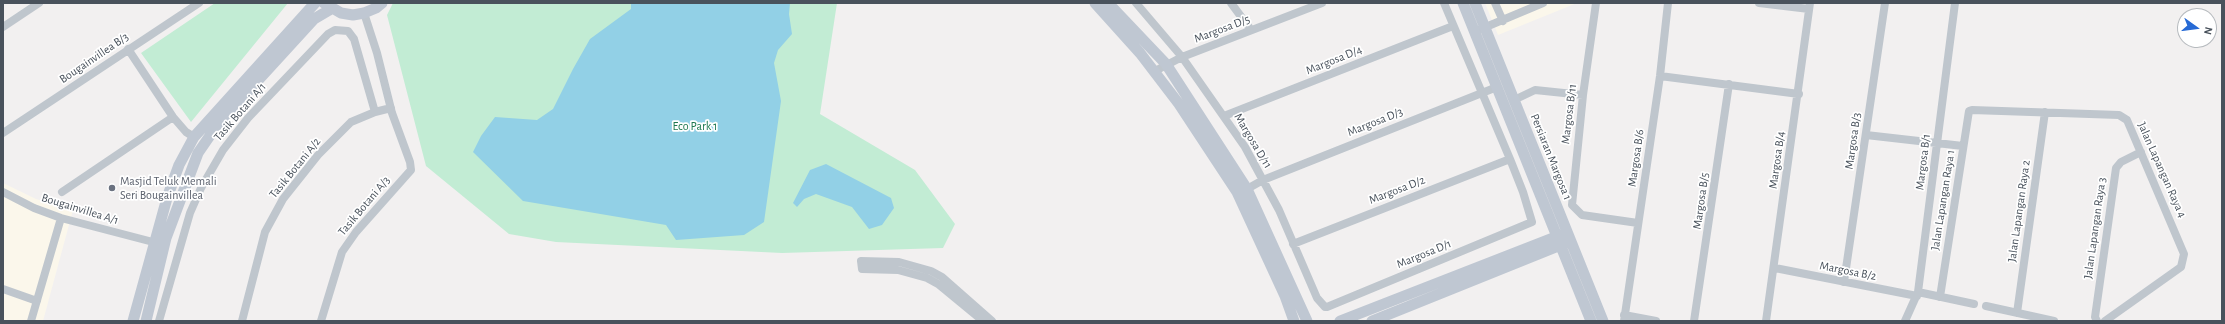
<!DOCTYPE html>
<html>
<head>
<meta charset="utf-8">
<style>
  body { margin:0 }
  #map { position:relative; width:2225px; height:324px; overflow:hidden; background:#f2f0f0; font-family:"Alegreya Sans",sans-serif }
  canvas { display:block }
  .frame { position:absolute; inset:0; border:4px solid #49525c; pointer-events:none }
  .north { position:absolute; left:2177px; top:8px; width:40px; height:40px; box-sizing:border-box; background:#fff; border:1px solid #b6babe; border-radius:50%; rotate:104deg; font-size:11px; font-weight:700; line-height:16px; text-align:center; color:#49525c }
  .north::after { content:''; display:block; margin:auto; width:14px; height:18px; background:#276ad5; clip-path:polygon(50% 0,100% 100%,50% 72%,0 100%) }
</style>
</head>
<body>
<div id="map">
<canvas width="2225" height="324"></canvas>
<div class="frame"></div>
<div class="north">N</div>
</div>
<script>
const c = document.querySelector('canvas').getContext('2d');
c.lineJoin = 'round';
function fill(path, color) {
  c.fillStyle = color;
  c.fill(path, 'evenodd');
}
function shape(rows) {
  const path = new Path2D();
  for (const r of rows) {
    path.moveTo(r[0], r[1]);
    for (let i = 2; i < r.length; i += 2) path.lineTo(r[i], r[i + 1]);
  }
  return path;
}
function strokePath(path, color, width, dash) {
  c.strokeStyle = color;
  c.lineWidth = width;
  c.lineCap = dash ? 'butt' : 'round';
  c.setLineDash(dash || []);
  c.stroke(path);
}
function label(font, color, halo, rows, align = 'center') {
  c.font = font + ' "Alegreya Sans",sans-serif';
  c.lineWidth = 3.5;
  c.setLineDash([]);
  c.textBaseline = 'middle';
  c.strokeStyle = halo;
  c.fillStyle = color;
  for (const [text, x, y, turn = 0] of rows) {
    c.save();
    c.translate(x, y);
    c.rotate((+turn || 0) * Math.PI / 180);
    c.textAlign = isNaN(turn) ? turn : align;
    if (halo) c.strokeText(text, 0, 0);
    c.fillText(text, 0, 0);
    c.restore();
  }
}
fill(shape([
  [1485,3,1577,3,1498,35],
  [3,183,36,199,73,210,43,321,3,321]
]), '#fbf7eb');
fill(shape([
  [215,3,288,3,191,122,141,53],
  [393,3,837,3,820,114,915,170,955,224,943,248,782,253,556,242,509,234,426,166,387,15]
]), '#c2ecd4');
fill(shape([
  [631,3,790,3,789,14,792,34,778,50,774,63,781,101,764,222,744,235,676,240,666,225,523,201,473,152,481,136,495,117,537,120,553,109,573,69,590,39,631,9],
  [826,164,891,198,894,208,882,225,869,229,852,207,816,194,804,199,797,207,793,203,810,170]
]), '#92d0e6');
strokePath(shape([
  [1136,3,1182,57,1245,147,1279,210,1317,298,1325,307,1327,307,1532,222,1523,192,1510,159,1444,3],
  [1231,3,1251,30],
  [1495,3,1503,21],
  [1596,3,1583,95,1572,205,1582,215,1638,223],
  [1759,3,1809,9],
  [3,27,39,3],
  [1481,29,1543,3],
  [128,49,173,117,186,132,194,137],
  [1155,71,1182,57,1322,3],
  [1660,76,1799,94],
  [1514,100,1535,90,1583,95],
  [1224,116,1453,26],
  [3,133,199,3],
  [1866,135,1963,146],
  [1247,189,1263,180,1497,87],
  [3,192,34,208,61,218,153,242],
  [62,192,173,117],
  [1293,244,1510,159],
  [1775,268,1917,296],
  [1844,282,1885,3],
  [3,289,37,301],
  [1918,292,1974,304],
  [1940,297,1969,111,1972,110,2119,115,2127,120,2184,254,2181,267,2105,321],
  [1986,306,2054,321],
  [2017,313,2045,112],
  [1624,315,1656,321],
  [31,321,61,218],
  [159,321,190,213,201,188,223,150,248,118,328,34,335,30,348,31,354,39,375,112],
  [242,321,265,232,283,199,318,155,351,122,375,112,391,108],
  [321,321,342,252,356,232,411,170,410,162,392,113,377,53,364,13],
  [983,321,938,284,927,278,898,270,862,269,861,261,899,262,931,271,942,277,992,321],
  [1624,321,1660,76,1668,3],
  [1694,321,1729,84],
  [1766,321,1810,3],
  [1905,321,1918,292,1955,3],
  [2097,321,2095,317,2116,168,2121,162,2141,152]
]), '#bfc6cd', 8);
strokePath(shape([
  [324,3,341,13,353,15,364,13,376,8,382,3],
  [1095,3,1140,53,1179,104,1237,192,1285,296,1294,321],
  [1108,3,1166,64,1247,189,1307,321],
  [1463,3,1591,321],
  [1475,3,1603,321],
  [133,321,167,198,179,165,194,137,315,3],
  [146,321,166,238,198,153,218,124,314,19,331,9],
  [1340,321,1563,234],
  [1372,321,1566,243]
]), '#bfc7d2', 11);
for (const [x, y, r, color] of [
  [112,188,4,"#6b7280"]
]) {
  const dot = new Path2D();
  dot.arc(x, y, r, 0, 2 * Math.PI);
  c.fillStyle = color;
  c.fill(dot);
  strokePath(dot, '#fff', 1.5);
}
label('12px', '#49525c', '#fff', [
  ["Margosa D/5",1222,29,-21],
  ["Bougainvillea B/3",94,58,-34],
  ["Margosa D/4",1334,60,-22],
  ["Tasik Botani A/1",240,112,-49],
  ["Margosa B/11",1569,114,-83],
  ["Margosa D/3",1375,122,-22],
  ["Margosa D/11",1253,141,59],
  ["Margosa B/3",1853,141,-82],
  ["Persiaran Margosa 1",1551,157,68],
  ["Margosa B/6",1636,158,-82],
  ["Margosa B/4",1777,160,-82],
  ["Margosa B/1",1923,162,-83],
  ["Tasik Botani A/2",295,168,-51],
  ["Jalan Lapangan Raya 4",2162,170,66],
  ["Margosa D/2",1397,190,-21],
  ["Jalan Lapangan Raya 1",1943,200,-81],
  ["Margosa B/5",1701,201,-82],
  ["Tasik Botani A/3",364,206,-50],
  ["Bougainvillea A/1",80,209,17],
  ["Jalan Lapangan Raya 2",2019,211,-82],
  ["Jalan Lapangan Raya 3",2095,228,-82],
  ["Margosa D/1",1424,254,-22],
  ["Margosa B/2",1848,271,11]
]);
label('12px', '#1e7850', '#fff', [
  ["Eco Park 1",695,126]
]);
label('12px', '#5b616d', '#fff', [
  ["Masjid Teluk Memali",120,181],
  ["Seri Bougainvillea",120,195]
], 'left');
</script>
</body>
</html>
